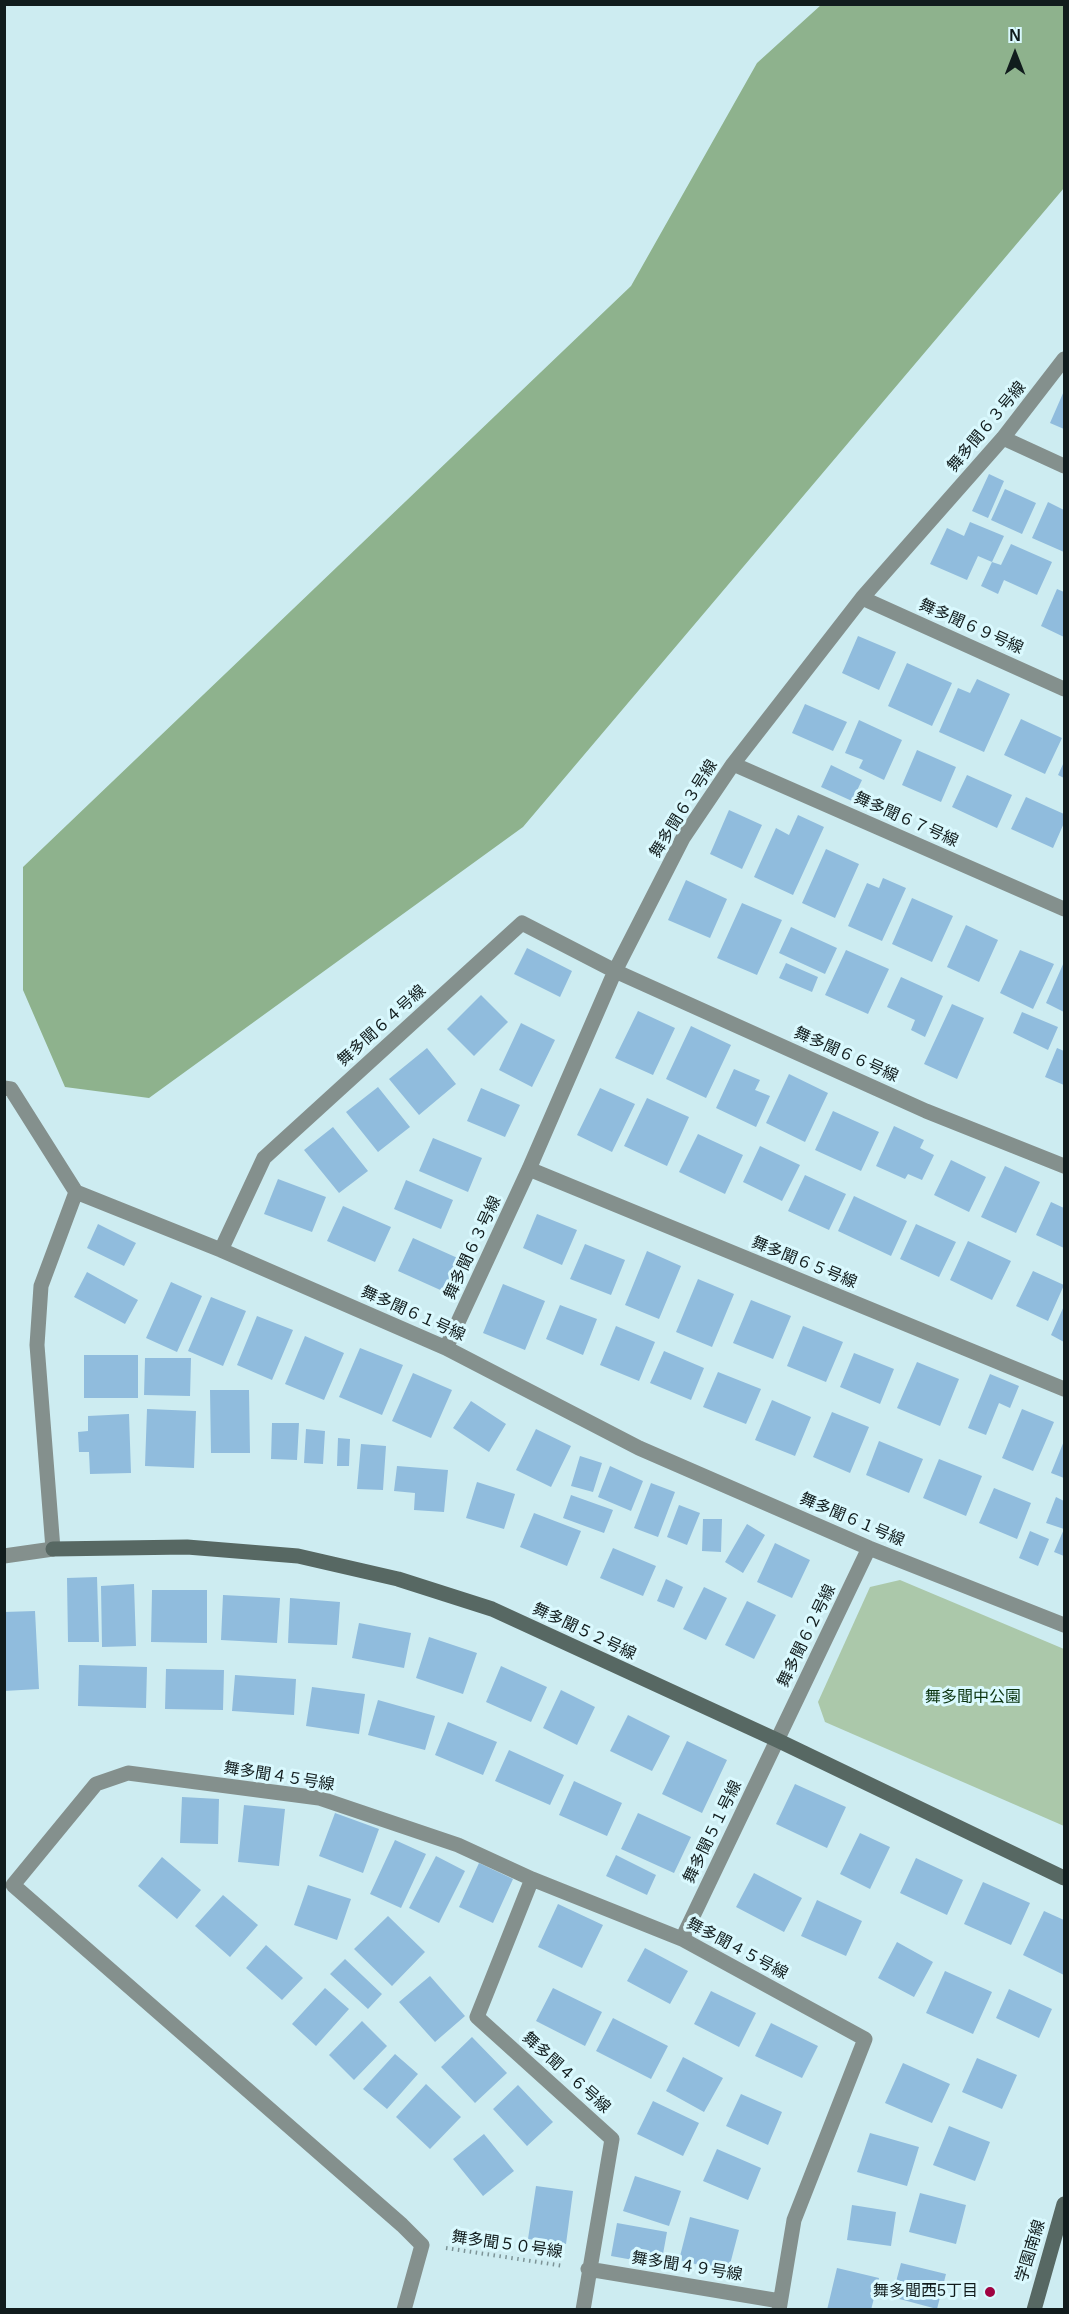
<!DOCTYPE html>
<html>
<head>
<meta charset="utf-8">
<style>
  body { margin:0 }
  #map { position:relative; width:1069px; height:2314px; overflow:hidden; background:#cdecf1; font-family:Arial,sans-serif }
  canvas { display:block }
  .frame { position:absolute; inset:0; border:6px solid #111c1d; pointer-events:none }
  .north { position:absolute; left:985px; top:24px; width:60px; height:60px; -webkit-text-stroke:4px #daf9fe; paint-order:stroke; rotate:0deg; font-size:16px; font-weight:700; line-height:24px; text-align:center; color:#111c1d }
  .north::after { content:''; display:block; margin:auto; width:21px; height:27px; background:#111c1d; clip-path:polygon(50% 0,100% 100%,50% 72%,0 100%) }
</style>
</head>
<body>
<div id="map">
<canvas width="1069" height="2314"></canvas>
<div class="frame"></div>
<div class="north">N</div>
</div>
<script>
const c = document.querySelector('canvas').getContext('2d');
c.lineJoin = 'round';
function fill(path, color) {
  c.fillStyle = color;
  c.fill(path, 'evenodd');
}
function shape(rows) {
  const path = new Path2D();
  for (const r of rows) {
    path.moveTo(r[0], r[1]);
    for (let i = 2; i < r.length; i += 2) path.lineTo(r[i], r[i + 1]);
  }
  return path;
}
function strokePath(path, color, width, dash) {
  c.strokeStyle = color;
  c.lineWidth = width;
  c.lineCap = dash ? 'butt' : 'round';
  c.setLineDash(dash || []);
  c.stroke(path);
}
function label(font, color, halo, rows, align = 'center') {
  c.font = font + ' Arial,"Noto Sans JP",sans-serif';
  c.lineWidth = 6;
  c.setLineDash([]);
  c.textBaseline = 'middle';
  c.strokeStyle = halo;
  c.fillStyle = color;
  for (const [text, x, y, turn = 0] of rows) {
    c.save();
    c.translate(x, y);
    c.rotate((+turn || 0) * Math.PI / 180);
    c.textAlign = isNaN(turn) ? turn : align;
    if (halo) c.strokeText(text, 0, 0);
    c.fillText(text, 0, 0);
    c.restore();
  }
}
fill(shape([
  [900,1580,1064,1649,1064,1826,825,1722,818,1702,870,1587]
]), '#abc8aa');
fill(shape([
  [821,5,1064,5,1064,188,523,827,149,1098,65,1087,23,990,23,867,631,286,757,63]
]), '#8eb28d');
fill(shape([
  [1064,391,1064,429,1050,423],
  [989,474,1004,481,988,518,972,511],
  [1005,489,1036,503,1022,534,991,520],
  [1048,502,1064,510,1064,552,1032,538],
  [970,522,1004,536,992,562,978,556,967,580,930,564,947,528,964,536],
  [1011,544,1052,562,1037,595,1004,580,998,594,981,586,992,562,1001,565],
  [1057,589,1064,592,1064,637,1041,626],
  [858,636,896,652,879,690,842,673],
  [907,663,952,683,932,726,888,706],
  [977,679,1010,694,984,752,939,732,958,688,970,693],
  [805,704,847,722,833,751,792,733],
  [1021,719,1062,738,1045,774,1004,755],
  [859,720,902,740,884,780,859,768,863,760,845,753],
  [917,750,956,767,941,802,902,785],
  [1064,762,1064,778,1058,775],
  [831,765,862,780,852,801,821,787],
  [967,775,1012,795,997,828,952,807],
  [1026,797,1064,814,1064,823,1053,848,1011,829],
  [729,810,762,825,742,869,710,854],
  [798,815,824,827,793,895,754,877,776,828,789,835],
  [826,849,859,864,835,918,802,903],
  [883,878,906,888,882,941,848,926,867,883,879,888],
  [686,880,727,899,710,938,668,920],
  [912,898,953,916,932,962,892,944],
  [742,903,782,920,757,975,717,958],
  [966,925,998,940,979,982,947,967],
  [791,927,837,948,825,974,779,953],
  [527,948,572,971,560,997,514,974],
  [846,950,889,969,868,1014,825,995],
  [1020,950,1054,964,1033,1009,1000,993],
  [1064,962,1064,1012,1046,1003],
  [786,963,818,977,812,992,779,978],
  [901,977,943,996,925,1037,911,1030,915,1020,887,1007],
  [481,995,508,1022,474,1056,447,1029],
  [952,1004,984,1018,957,1079,924,1064],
  [638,1011,675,1028,653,1075,615,1058],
  [1022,1012,1058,1027,1048,1050,1013,1033],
  [521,1023,555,1040,532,1087,499,1070],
  [691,1026,731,1045,706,1098,666,1079],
  [427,1048,456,1084,419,1115,389,1079],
  [1057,1048,1064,1051,1064,1085,1045,1077],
  [734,1069,760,1080,755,1090,770,1096,756,1127,716,1108],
  [789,1074,828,1093,805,1142,766,1123],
  [378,1087,410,1127,378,1152,346,1112],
  [481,1088,520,1105,505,1137,467,1121],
  [600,1088,635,1104,612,1152,577,1135],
  [647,1098,689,1117,667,1166,624,1146],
  [833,1111,879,1132,861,1171,815,1150],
  [894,1126,924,1140,920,1148,934,1155,922,1180,908,1174,905,1179,876,1166],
  [333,1127,368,1171,339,1193,304,1150],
  [698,1134,743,1155,725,1194,679,1172],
  [433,1138,482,1158,468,1192,419,1171],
  [760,1146,800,1165,782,1201,743,1182],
  [951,1160,986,1177,969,1212,934,1195],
  [1005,1166,1040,1182,1016,1233,981,1217],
  [805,1175,846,1194,829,1230,788,1211],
  [278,1179,326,1197,312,1232,264,1214],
  [406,1180,453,1200,441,1229,394,1209],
  [854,1196,907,1221,891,1256,838,1231],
  [1051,1202,1064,1208,1064,1248,1036,1235],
  [343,1206,391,1227,375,1262,327,1241],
  [537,1214,577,1230,562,1265,523,1248],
  [98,1224,136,1243,124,1266,87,1248],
  [916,1224,956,1242,939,1277,900,1259],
  [413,1238,462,1260,447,1293,398,1271],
  [968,1241,1011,1261,992,1300,950,1280],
  [585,1244,625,1260,611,1295,570,1279],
  [647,1251,681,1266,659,1319,625,1305],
  [1033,1271,1064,1285,1048,1321,1016,1306],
  [87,1272,138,1300,125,1324,74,1297],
  [698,1279,734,1294,712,1347,676,1332],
  [171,1282,202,1296,177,1352,146,1338],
  [503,1284,545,1301,525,1350,483,1333],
  [211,1297,246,1311,223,1366,188,1351],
  [751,1300,791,1316,773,1359,733,1343],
  [560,1305,597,1319,583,1355,546,1339],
  [1064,1306,1064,1342,1051,1335],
  [257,1316,293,1330,272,1380,237,1365],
  [616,1326,655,1342,639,1381,600,1365],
  [803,1326,843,1342,826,1382,787,1366],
  [305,1336,344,1353,324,1400,285,1384],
  [360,1348,403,1365,382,1415,339,1397],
  [664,1351,704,1368,691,1400,650,1383],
  [854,1353,894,1369,880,1404,840,1387],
  [84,1355,138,1355,138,1398,84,1398],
  [145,1358,191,1358,190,1396,144,1395],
  [917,1362,959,1379,940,1426,897,1408],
  [718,1372,761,1389,746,1424,703,1407],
  [413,1373,452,1390,431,1438,392,1421],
  [990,1374,1019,1386,1010,1408,999,1403,986,1435,968,1428],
  [210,1390,249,1390,250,1453,211,1453],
  [772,1400,811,1417,795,1456,755,1440],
  [471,1401,506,1424,489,1452,453,1428],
  [147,1409,196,1411,194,1468,145,1466],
  [1022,1409,1054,1422,1033,1471,1002,1458],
  [832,1412,869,1427,850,1473,813,1457],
  [129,1414,131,1473,90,1474,89,1452,79,1452,78,1432,88,1431,88,1416],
  [272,1423,299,1423,297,1460,271,1459],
  [306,1429,325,1431,323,1464,304,1463],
  [536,1429,571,1446,551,1487,516,1470],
  [338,1438,350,1439,349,1466,337,1466],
  [879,1441,923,1459,909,1493,866,1475],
  [1064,1441,1064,1478,1051,1473],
  [361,1444,386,1446,383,1490,357,1489],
  [580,1456,602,1463,593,1492,571,1486],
  [939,1459,982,1476,966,1516,923,1498],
  [397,1466,448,1470,444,1512,414,1510,415,1493,394,1491],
  [610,1466,643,1481,631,1511,598,1497],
  [477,1482,515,1494,504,1529,466,1518],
  [651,1483,675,1492,658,1537,634,1528],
  [994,1488,1031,1503,1017,1539,979,1523],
  [571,1495,613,1510,604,1533,563,1518],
  [1056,1497,1064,1501,1064,1556,1054,1552,1064,1529,1046,1523],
  [679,1505,700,1513,687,1545,667,1537],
  [534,1513,581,1531,567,1566,520,1547],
  [703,1519,722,1519,721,1552,702,1551],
  [747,1524,765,1535,743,1573,725,1562],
  [1030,1531,1049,1539,1038,1566,1019,1558],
  [775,1543,810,1560,792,1598,757,1582],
  [613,1548,656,1566,643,1596,600,1578],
  [97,1577,99,1642,68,1642,67,1578],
  [666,1579,683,1587,674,1608,657,1601],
  [134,1584,136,1646,102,1647,101,1586],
  [704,1587,727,1598,706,1640,683,1629],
  [152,1590,207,1590,207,1643,151,1642],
  [223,1595,280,1598,277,1643,221,1640],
  [290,1598,340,1602,337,1645,288,1643],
  [747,1601,776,1615,754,1659,725,1645],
  [35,1611,39,1689,4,1691,4,1612],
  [359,1623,411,1633,404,1668,352,1658],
  [429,1637,477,1653,463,1694,416,1678],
  [79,1665,147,1667,146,1708,78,1706],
  [501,1666,547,1687,531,1722,486,1702],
  [166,1669,224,1670,223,1710,165,1709],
  [235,1675,296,1679,294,1715,232,1711],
  [312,1687,365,1694,359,1734,306,1726],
  [561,1690,595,1707,577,1745,543,1728],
  [378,1700,435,1716,425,1750,368,1735],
  [628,1715,670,1736,652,1771,610,1751],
  [448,1722,497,1742,483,1775,435,1755],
  [687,1741,727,1760,702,1813,662,1794],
  [509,1750,564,1775,550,1805,495,1781],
  [574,1781,622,1803,607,1836,559,1815],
  [795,1784,846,1807,827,1848,776,1824],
  [182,1797,219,1799,218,1844,180,1843],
  [244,1805,285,1809,279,1866,238,1862],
  [335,1813,379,1829,363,1873,319,1856],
  [638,1813,691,1837,674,1873,621,1849],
  [860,1833,890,1847,870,1889,840,1874],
  [395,1840,426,1854,401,1908,370,1894],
  [616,1855,656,1875,647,1895,606,1876],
  [436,1856,465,1871,439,1923,409,1908],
  [162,1857,201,1890,177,1919,138,1886],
  [916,1858,963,1880,947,1915,900,1893],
  [479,1863,513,1879,493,1923,459,1907],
  [754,1873,802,1898,784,1932,736,1907],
  [983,1882,1030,1903,1011,1945,964,1924],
  [308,1885,351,1899,337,1940,294,1925],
  [223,1895,258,1925,230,1957,195,1926],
  [817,1900,862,1921,846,1956,801,1936],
  [558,1904,603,1925,582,1968,538,1947],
  [1044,1911,1064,1920,1064,1975,1023,1955],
  [388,1916,425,1952,392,1986,354,1949],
  [897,1942,933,1962,914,1997,878,1978],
  [266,1945,303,1978,282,2000,246,1968],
  [645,1948,688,1971,670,2004,627,1981],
  [345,1959,382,1994,368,2009,330,1974],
  [945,1971,992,1992,973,2034,926,2013],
  [430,1976,465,2016,435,2042,399,2002],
  [325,1988,349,2009,316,2046,292,2024],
  [553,1988,602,2012,585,2046,536,2021],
  [1009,1989,1052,2009,1039,2038,996,2018],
  [711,1991,756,2013,739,2047,694,2024],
  [613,2018,668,2046,651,2079,596,2051],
  [362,2021,387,2046,354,2080,329,2055],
  [771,2023,818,2046,802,2078,755,2056],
  [472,2037,507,2073,475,2103,441,2067],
  [395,2054,418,2074,387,2109,363,2089],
  [683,2057,723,2078,704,2112,666,2091],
  [977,2058,1017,2075,1002,2109,962,2092],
  [903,2063,950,2084,932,2123,885,2103],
  [426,2084,461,2117,430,2149,396,2117],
  [518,2085,553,2122,527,2146,493,2109],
  [741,2094,782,2112,768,2145,726,2126],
  [653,2101,699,2123,683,2156,637,2134],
  [949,2126,990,2142,975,2181,933,2165],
  [870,2133,919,2147,907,2186,857,2172],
  [484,2134,514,2171,483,2196,453,2159],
  [717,2149,761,2168,748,2200,703,2181],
  [635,2176,681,2191,669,2226,623,2211],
  [536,2186,573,2191,566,2244,528,2239],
  [920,2193,966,2205,956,2244,909,2232],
  [852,2205,896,2212,891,2246,847,2240],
  [690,2217,739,2230,728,2272,679,2260],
  [617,2223,667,2232,661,2265,611,2256],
  [901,2263,946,2274,937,2309,892,2297],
  [837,2268,879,2278,871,2310,827,2310]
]), '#90bcdd');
strokePath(shape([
  [446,2248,564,2266]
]), '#7c9396', 4, [1.5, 4.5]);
strokePath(shape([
  [1003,438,1064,466],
  [862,598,1064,689],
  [733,764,1064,909],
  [4,1088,11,1089,76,1192],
  [529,1169,1064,1389],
  [221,1250,264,1158,522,923,615,971,926,1111,1064,1166],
  [446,1348,529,1169,615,971,683,838,733,764,862,598,1003,438,1064,359],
  [4,1556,53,1549,37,1345,41,1286,76,1192,221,1250,446,1348,639,1448,869,1548,1064,1625],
  [532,1879,477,2017,612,2139,583,2310],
  [682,1939,869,1548],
  [588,2269,780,2301],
  [404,2310,422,2245,402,2225,13,1885,96,1784,128,1773,319,1798,458,1845,532,1879,682,1939,865,2039,794,2220,779,2310]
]), '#84908d', 15);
strokePath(shape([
  [53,1549,187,1547,298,1556,398,1579,492,1609,777,1740,1064,1878],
  [1034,2310,1064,2204]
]), '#576863', 15);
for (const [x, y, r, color] of [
  [990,2292,6,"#a00341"]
]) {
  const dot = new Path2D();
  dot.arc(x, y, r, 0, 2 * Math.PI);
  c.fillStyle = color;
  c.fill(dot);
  strokePath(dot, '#daf9fe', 2);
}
label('16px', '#111c1d', '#daf9fe', [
  ["舞多聞６３号線",987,427,-50],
  ["舞多聞６９号線",971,627,24],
  ["舞多聞６３号線",684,809,-58],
  ["舞多聞６７号線",906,820,24],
  ["舞多聞６４号線",382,1026,-42],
  ["舞多聞６６号線",846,1055,24],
  ["舞多聞６３号線",473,1248,-65],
  ["舞多聞６５号線",804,1263,22],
  ["舞多聞６１号線",413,1314,24],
  ["舞多聞６１号線",852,1520,23],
  ["舞多聞５２号線",584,1632,25],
  ["舞多聞６２号線",807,1636,-64],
  ["舞多聞４５号線",279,1777,9],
  ["舞多聞５１号線",713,1832,-64],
  ["舞多聞４５号線",737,1949,28],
  ["舞多聞４６号線",566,2073,42],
  ["舞多聞５０号線",507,2245,8],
  ["学園南線",1031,2251,-73],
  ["舞多聞４９号線",687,2267,9]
]);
label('16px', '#09320d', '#daf9fe', [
  ["舞多聞中公園",973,1698]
]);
label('16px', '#111c1d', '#daf9fe', [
  ["舞多聞西5丁目",978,2292]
], 'right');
</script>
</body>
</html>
